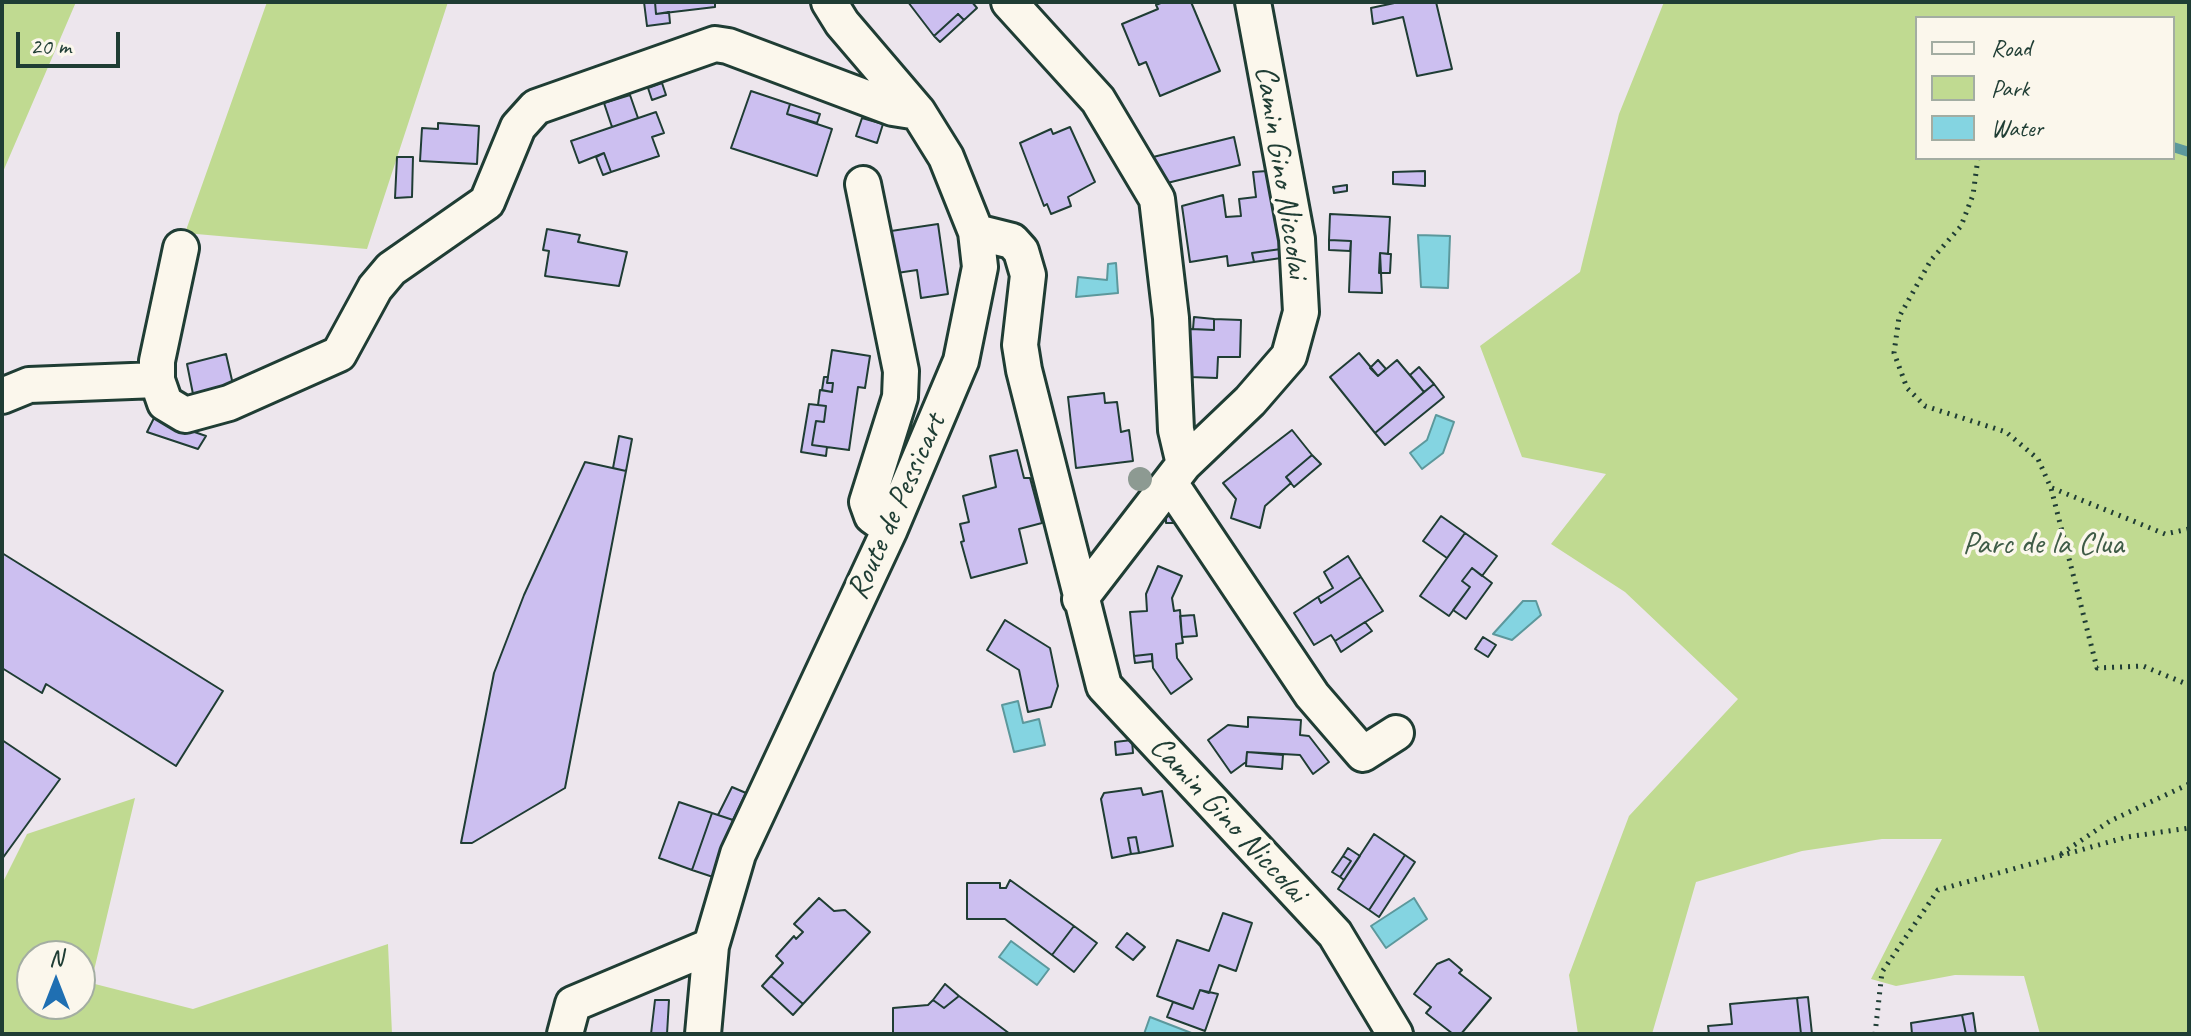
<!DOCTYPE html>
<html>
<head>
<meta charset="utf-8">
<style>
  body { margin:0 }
  #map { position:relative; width:2191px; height:1036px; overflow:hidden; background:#ede6ed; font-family:Caveat,sans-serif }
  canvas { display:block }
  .frame { position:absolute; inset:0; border:4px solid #1f3d34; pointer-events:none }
  .legend { position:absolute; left:1915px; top:16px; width:260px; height:144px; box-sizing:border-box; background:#fbf7ec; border:2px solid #a3ada2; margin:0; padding:10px 14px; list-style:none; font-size:24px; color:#1f3d34 }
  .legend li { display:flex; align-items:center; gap:16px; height:40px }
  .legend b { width:40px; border:2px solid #a3ada2 }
  .north { position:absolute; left:16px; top:940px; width:80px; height:80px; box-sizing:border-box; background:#fbf7ec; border:2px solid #a3ada2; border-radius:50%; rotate:0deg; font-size:22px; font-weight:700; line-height:32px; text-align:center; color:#1f3d34 }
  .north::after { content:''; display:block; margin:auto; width:28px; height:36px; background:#1f6fb2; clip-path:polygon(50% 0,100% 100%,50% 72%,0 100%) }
  .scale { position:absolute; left:16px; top:32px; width:104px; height:36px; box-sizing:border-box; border:4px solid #1f3d34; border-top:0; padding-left:10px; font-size:24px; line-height:28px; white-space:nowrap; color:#1f3d34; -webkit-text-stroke:6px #fbf7ec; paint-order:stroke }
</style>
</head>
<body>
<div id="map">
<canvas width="2191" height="1036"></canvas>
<div class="frame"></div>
<ul class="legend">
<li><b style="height:10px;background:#fbf7ec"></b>Road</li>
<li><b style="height:22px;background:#c0da91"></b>Park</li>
<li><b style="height:22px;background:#84d4e1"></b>Water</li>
</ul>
<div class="north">N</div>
<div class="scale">20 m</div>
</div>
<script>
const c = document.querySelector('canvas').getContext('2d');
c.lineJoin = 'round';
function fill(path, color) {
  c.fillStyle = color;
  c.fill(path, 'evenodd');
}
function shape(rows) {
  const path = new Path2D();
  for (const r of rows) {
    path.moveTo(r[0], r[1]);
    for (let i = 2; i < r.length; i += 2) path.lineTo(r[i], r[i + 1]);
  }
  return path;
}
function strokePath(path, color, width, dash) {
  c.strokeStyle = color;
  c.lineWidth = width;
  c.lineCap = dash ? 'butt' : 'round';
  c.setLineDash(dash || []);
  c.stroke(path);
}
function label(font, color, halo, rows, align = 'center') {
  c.font = font + ' Caveat,sans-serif';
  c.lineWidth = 7;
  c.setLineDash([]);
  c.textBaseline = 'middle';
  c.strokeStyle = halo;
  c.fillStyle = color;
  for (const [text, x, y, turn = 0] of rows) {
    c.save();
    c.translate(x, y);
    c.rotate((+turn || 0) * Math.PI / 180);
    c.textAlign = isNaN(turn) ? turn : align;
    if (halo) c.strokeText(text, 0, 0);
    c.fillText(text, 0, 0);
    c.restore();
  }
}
fill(shape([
  [2,2,76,2,2,174],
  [267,2,448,2,367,249,185,233],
  [1664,2,2189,2,2189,1034,2040,1034,2024,976,1955,975,1896,986,1871,979,1942,839,1882,839,1802,851,1696,882,1652,1034,1578,1034,1569,975,1629,816,1738,699,1625,592,1551,544,1606,474,1522,457,1480,346,1580,272,1619,114],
  [2173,18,2173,158,1917,158,1917,18],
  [135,798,91,983,193,1009,388,944,392,1034,2,1034,2,884,27,834],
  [80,956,80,1004,32,1004,32,956]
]), '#c0da91');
const water = shape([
  [1418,235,1450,236,1448,288,1421,287,1418,235],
  [1116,263,1118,293,1076,297,1078,277,1107,280,1108,264,1116,263],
  [1436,415,1454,422,1443,453,1422,469,1410,453,1427,440,1436,415],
  [1523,601,1536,601,1541,615,1512,640,1493,634,1523,601],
  [1018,701,1023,723,1039,719,1045,745,1014,752,1002,705,1018,701],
  [1414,898,1427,919,1386,948,1371,926,1414,898],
  [1011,941,1049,969,1037,985,999,957,1011,941],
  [1150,1017,1194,1034,1144,1034,1150,1017]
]);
fill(water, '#84d4e1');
strokePath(water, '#5c989c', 2);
strokePath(shape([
  [2173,147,2189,152]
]), '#5c989c', 10);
const building = shape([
  [644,2,655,2,656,14,669,12,670,23,647,26,644,2],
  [655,2,715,2,715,7,656,14,655,2],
  [908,2,972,2,977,8,964,20,958,14,934,36,908,2],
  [1163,2,1191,2,1220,71,1160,96,1146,62,1139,65,1122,24,1158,9,1156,5,1163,2],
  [1399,2,1436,2,1452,69,1417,76,1403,17,1373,24,1371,8,1399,2],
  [958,14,964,20,940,42,934,36,958,14],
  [662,83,666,95,652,100,648,88,662,83],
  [751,91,790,104,787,114,832,129,817,176,731,148,751,91],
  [630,95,638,118,612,127,604,103,630,95],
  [790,104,820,114,817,123,787,114,790,104],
  [656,112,664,133,652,137,659,156,611,172,604,153,579,163,571,141,656,112],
  [862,118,883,124,877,143,856,136,862,118],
  [438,123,479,126,477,164,420,161,422,128,438,129,438,123],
  [1070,127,1095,182,1068,197,1071,206,1051,214,1047,204,1044,206,1020,143,1051,129,1053,134,1070,127],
  [1234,137,1240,165,1155,186,1141,160,1234,137],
  [604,153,611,172,603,175,596,157,604,153],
  [397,157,413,157,412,197,395,198,397,157],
  [1267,171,1281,249,1252,253,1254,262,1228,266,1227,256,1190,262,1182,206,1223,195,1226,217,1241,216,1239,199,1256,197,1253,172,1267,171],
  [1425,171,1425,186,1393,184,1393,172,1425,171],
  [1347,185,1347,191,1334,193,1333,187,1347,185],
  [1330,214,1390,217,1388,254,1380,253,1382,293,1349,292,1351,241,1329,240,1330,214],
  [938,224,948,294,921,298,917,270,897,273,891,231,938,224],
  [547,229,580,235,578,242,627,252,619,286,545,276,549,251,543,250,547,229],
  [1329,240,1351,241,1350,251,1329,250,1329,240],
  [1281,249,1281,258,1254,262,1252,253,1281,249],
  [1380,253,1391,254,1390,273,1379,273,1380,253],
  [1194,317,1214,319,1214,330,1193,329,1194,317],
  [1214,319,1241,320,1240,357,1218,357,1217,378,1190,377,1190,329,1214,330,1214,319],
  [832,350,870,356,865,388,858,387,849,450,812,445,816,421,824,422,826,406,818,405,820,390,832,392,833,383,827,383,832,350],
  [1359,353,1378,376,1397,360,1424,392,1375,433,1330,377,1359,353],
  [226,354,234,389,194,399,187,364,226,354],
  [1378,360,1386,369,1378,376,1370,368,1378,360],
  [1419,367,1434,384,1424,392,1410,375,1419,367],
  [824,377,828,377,827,383,833,383,832,392,822,390,824,377],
  [1434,384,1444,397,1385,445,1375,433,1434,384],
  [1104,393,1105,403,1117,402,1121,432,1129,430,1133,461,1076,468,1068,397,1104,393],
  [809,404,826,406,824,422,816,421,812,445,827,447,826,456,801,452,809,404],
  [154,418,206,436,198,449,147,432,154,418],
  [1292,430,1312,455,1286,477,1291,483,1265,506,1260,528,1231,518,1236,499,1223,483,1292,430],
  [619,436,632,439,626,471,613,468,619,436],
  [1017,450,1024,478,1030,478,1042,523,1019,529,1027,563,971,578,961,542,964,541,960,524,969,522,963,496,996,487,990,456,1017,450],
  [1312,455,1321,464,1294,487,1286,477,1312,455],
  [585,462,626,471,565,788,472,843,461,843,494,673,524,595,585,462],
  [1166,510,1175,511,1175,523,1166,523,1166,510],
  [1441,516,1465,533,1447,558,1423,541,1441,516],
  [1465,533,1497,556,1482,576,1472,568,1462,581,1470,587,1449,616,1420,596,1465,533],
  [2,553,223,691,176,766,46,684,42,693,2,668,2,553],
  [1348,556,1361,577,1321,603,1318,597,1333,588,1324,572,1348,556],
  [1158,566,1182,576,1172,598,1174,611,1180,610,1182,637,1183,643,1176,644,1177,658,1192,679,1171,694,1153,668,1152,654,1134,656,1130,612,1147,611,1146,594,1158,566],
  [1472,568,1492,583,1466,619,1453,610,1470,587,1462,581,1472,568],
  [1361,577,1383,611,1335,641,1331,635,1314,645,1294,613,1318,597,1321,603,1361,577],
  [1194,615,1197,636,1182,637,1180,616,1194,615],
  [1005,620,1050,648,1058,686,1051,707,1028,712,1019,670,987,650,1005,620],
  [1365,622,1372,631,1341,652,1335,641,1365,622],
  [1483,637,1496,645,1488,657,1475,649,1483,637],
  [1152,654,1152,661,1135,663,1134,656,1152,654],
  [1248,717,1301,720,1300,735,1309,736,1329,762,1313,774,1300,755,1247,752,1246,762,1231,773,1208,740,1228,725,1248,727,1248,717],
  [2,740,60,779,2,859,2,740],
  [1132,740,1133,753,1116,755,1115,742,1132,740],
  [1247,752,1283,755,1282,769,1246,766,1247,752],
  [732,787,746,793,733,820,718,815,732,787],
  [1141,788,1143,795,1162,791,1173,846,1139,853,1136,837,1128,838,1131,854,1112,858,1101,799,1104,793,1141,788],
  [679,802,712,813,692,870,659,858,679,802],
  [712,813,733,820,713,877,692,870,712,813],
  [1374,834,1405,855,1369,910,1338,889,1374,834],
  [1136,837,1139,853,1131,854,1128,838,1136,837],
  [1348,848,1360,856,1344,880,1340,877,1351,861,1343,856,1348,848],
  [1405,855,1415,862,1379,917,1369,910,1405,855],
  [1343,856,1351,861,1340,877,1332,872,1343,856],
  [1010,880,1074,926,1052,955,1005,919,967,919,967,883,1000,883,1000,888,1006,888,1010,880],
  [819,898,834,911,845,910,870,932,803,1004,771,976,783,963,776,956,794,936,796,939,803,932,794,924,819,898],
  [1223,913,1252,923,1236,971,1219,965,1209,993,1200,990,1193,1009,1157,996,1177,940,1209,951,1223,913],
  [1074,926,1097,943,1074,972,1052,955,1074,926],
  [1127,933,1145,947,1133,960,1116,947,1127,933],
  [1449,959,1462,970,1459,973,1491,998,1461,1034,1453,1034,1426,1013,1431,1007,1414,994,1437,964,1449,959],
  [771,976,803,1004,793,1015,762,986,771,976],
  [945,984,959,996,944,1008,933,1000,945,984],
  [1200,990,1218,994,1205,1031,1167,1017,1173,1002,1193,1009,1200,990],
  [959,996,1010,1034,893,1034,893,1008,928,1005,933,1000,944,1008,959,996],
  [1808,997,1812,1034,1801,1034,1797,998,1808,997],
  [1797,998,1801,1034,1709,1034,1708,1026,1732,1024,1730,1004,1797,998],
  [655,1000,669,1000,667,1034,651,1034,655,1000],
  [1973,1013,1976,1034,1966,1034,1962,1015,1973,1013],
  [1962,1015,1966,1034,1912,1034,1911,1023,1962,1015]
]);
fill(building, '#ccbff0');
strokePath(building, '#1f3d34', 2);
const minor = shape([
  [1009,2,1098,100,1157,199,1171,318,1176,430,1184,464],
  [863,184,901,371,900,397,867,502,872,516,890,529],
  [976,232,1012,241,1021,251,1028,275,1020,345,1024,370,1104,686,1335,934,1395,1034],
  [181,248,157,361,157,380,165,403,185,415,229,403,339,354,375,288,391,269,487,202,518,127,536,107,715,44,728,46,893,108,918,112],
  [2,396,29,385,157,380],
  [1170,483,1312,695,1363,754,1396,733],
  [1080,599,1184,464,1250,401,1289,356,1301,312,1297,239,1253,2],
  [565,1034,573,1004,711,946],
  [703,1034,711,946,738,854,890,529,961,361,980,267,976,232,946,157,918,112,842,23,829,2]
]);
strokePath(minor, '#1f3d34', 40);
strokePath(shape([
  [1978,158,1973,195,1961,226,1931,260,1899,317,1894,353,1907,388,1925,406,2006,432,2038,459,2051,488,2097,668,2143,666,2189,685],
  [2052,488,2165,534,2189,529],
  [2061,854,2110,821,2189,784],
  [1875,1034,1882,972,1938,890,2127,837,2189,828]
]), '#1f3d34', 5, [2, 6]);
strokePath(minor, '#fbf7ec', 34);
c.fillStyle = '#8d9a92';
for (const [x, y] of [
  [1140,479]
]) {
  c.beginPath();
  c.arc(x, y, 12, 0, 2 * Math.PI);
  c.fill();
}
label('32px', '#1f3d34', '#fbf7ec', [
  ["Camin Gino Niccolai",1281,172,81],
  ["Route de Pessicart",897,507,-66],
  ["Camin Gino Niccolai",1228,820,47]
]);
label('32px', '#3f5c47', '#fbf7ec', [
  ["Parc de la Clua",2043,545]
]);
</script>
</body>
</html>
